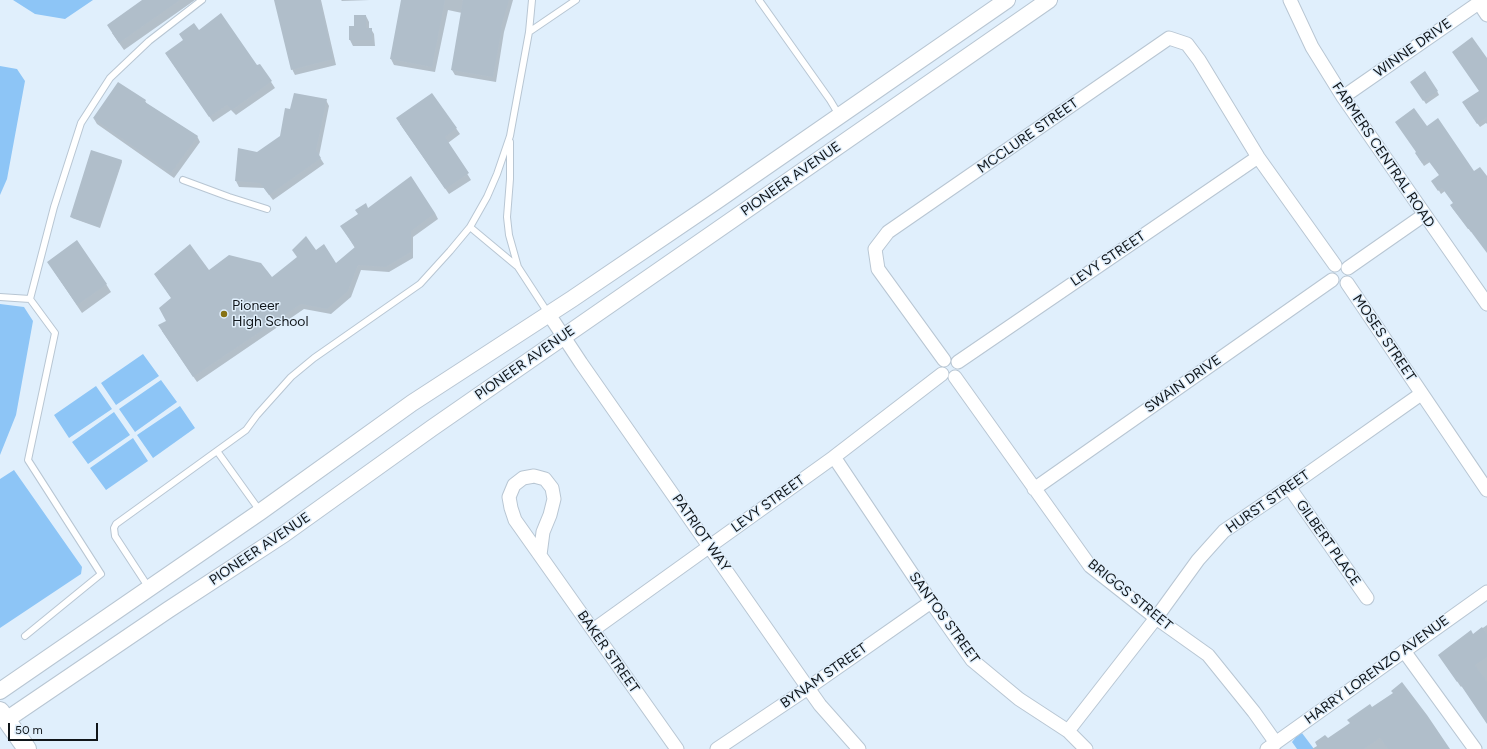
<!DOCTYPE html>
<html>
<head>
<meta charset="utf-8">
<style>
  body { margin:0 }
  #map { position:relative; width:1487px; height:749px; overflow:hidden; background:#e0effc; font-family:Figtree,sans-serif }
  canvas { display:block }
  .scale { position:absolute; left:8px; top:723px; width:90px; height:18px; box-sizing:border-box; border:2px solid #101519; border-top:0; padding-left:5px; font-size:12px; line-height:14px; white-space:nowrap; color:#101519; -webkit-text-stroke:3px #e0effc; paint-order:stroke }
</style>
</head>
<body>
<div id="map">
<canvas width="1487" height="749"></canvas>
<div class="scale">50 m</div>
</div>
<script>
const c = document.querySelector('canvas').getContext('2d');
c.lineJoin = 'round';
function fill(path, color) {
  c.fillStyle = color;
  c.fill(path, 'evenodd');
}
function shape(rows) {
  const path = new Path2D();
  for (const r of rows) {
    path.moveTo(r[0], r[1]);
    for (let i = 2; i < r.length; i += 2) path.lineTo(r[i], r[i + 1]);
  }
  return path;
}
function strokePath(path, color, width, dash) {
  c.strokeStyle = color;
  c.lineWidth = width;
  c.lineCap = dash ? 'butt' : 'round';
  c.setLineDash(dash || []);
  c.stroke(path);
}
function label(font, color, halo, rows, align = 'center') {
  c.font = font + ' Figtree,sans-serif';
  c.lineWidth = 3;
  c.setLineDash([]);
  c.textBaseline = 'middle';
  c.strokeStyle = halo;
  c.fillStyle = color;
  for (const [text, x, y, turn = 0] of rows) {
    c.save();
    c.translate(x, y);
    c.rotate((+turn || 0) * Math.PI / 180);
    c.textAlign = isNaN(turn) ? turn : align;
    if (halo) c.strokeText(text, 0, 0);
    c.fillText(text, 0, 0);
    c.restore();
  }
}
fill(shape([
  [13,0,93,0,65,19,35,14],
  [0,66,17,69,25,81,7,179,0,195],
  [0,304,24,307,33,321,16,415,0,455],
  [143,354,159,376,116,405,101,383],
  [161,380,177,402,135,432,119,409],
  [96,386,112,409,69,438,54,415],
  [180,406,195,428,153,458,137,435],
  [114,412,130,435,88,464,72,442],
  [133,438,148,461,106,490,90,468],
  [14,470,82,567,81,574,0,628,0,479],
  [1302,733,1314,749,1297,749,1292,742,1296,737]
]), '#8dc5f6');
fill(shape([
  [144,0,195,0,124,50,112,33],
  [275,0,321,0,336,65,295,75,292,69],
  [341,0,370,0,342,1],
  [404,0,513,0,504,32,496,82,455,75,452,70,462,13,448,10,435,72,394,65,391,59],
  [366,16,369,22,369,29,371,29,374,34,375,46,353,46,350,40,350,27,355,27],
  [199,31,257,66,260,65,275,88,236,115,231,110,213,122,166,54,184,40],
  [1487,60,1487,124,1486,123,1480,127,1465,106,1480,91],
  [1414,85,1437,91,1439,95,1426,104],
  [432,94,460,134,448,143,471,180,449,194,400,124],
  [326,100,329,106,319,156,324,164,273,200,264,188,239,187,236,181,258,153,281,137,291,111],
  [145,101,147,104,197,136,200,142,174,178,97,124,94,119],
  [1427,127,1474,172,1487,178,1487,252,1472,232,1471,232,1453,209,1451,206,1454,204,1445,191,1441,194,1435,184,1440,176,1430,162,1424,166,1418,157],
  [121,160,122,162,100,228,72,218,71,216],
  [368,209,435,213,438,219,413,237,413,258,389,272,361,270,351,297,331,314,304,309,197,382,162,331,168,321,172,299,159,280,209,271,272,278,316,252,335,265,355,248,345,232],
  [53,270,106,284,111,292,82,313],
  [1487,625,1487,723,1462,686,1461,687,1443,661,1473,635],
  [1372,709,1449,749,1320,749,1327,740]
]), '#0003');
fill(shape([
  [142,0,180,0,119,43,107,25],
  [274,0,320,0,333,59,291,70],
  [401,0,445,0,432,67,390,59],
  [463,0,509,0,501,27,502,27,493,77,451,70],
  [221,13,257,65,260,64,272,81,232,110,227,105,209,117,165,53,183,40,179,34,194,23,199,30],
  [354,15,366,15,366,28,372,28,372,40,349,40,349,26,354,26],
  [1472,37,1487,58,1487,117,1477,124,1462,102,1479,91,1452,52],
  [1425,71,1438,91,1423,101,1410,82],
  [118,82,146,100,145,102,198,136,171,173,93,118],
  [294,93,327,99,316,150,321,158,269,195,260,183,235,181,238,148,257,152,280,136,285,108,290,109],
  [432,93,457,128,445,137,469,173,445,189,396,118],
  [1414,108,1427,126,1438,118,1474,171,1480,167,1487,176,1487,253,1469,229,1468,229,1450,205,1453,203,1442,188,1438,191,1431,181,1439,175,1427,159,1422,163,1415,153,1416,152,1395,122],
  [91,150,122,160,99,227,70,217],
  [411,176,435,213,411,231,411,252,386,267,358,265,348,291,327,309,301,304,193,377,158,325,166,321,159,308,171,298,154,274,190,244,209,270,229,255,261,263,272,277,297,257,292,250,306,236,316,250,324,244,336,263,355,247,340,226,358,214,355,210,366,203,368,208],
  [77,240,107,284,77,305,47,262],
  [1482,627,1487,634,1487,657,1475,665,1487,682,1487,724,1458,681,1457,682,1438,655,1471,630,1473,634],
  [1402,682,1427,715,1450,749,1388,749,1380,738,1364,749,1312,749,1317,746,1315,742,1325,735,1328,738,1350,723,1347,720,1370,704,1372,707,1393,693,1391,691]
]), '#b0beca');
const service = shape([
  [759,0,830,100,839,115],
  [529,32,532,0],
  [510,142,510,179,507,217,509,235,518,267],
  [183,180,229,197,267,209],
  [470,227,518,267,548,313],
  [0,297,30,299],
  [217,451,260,511],
  [149,588,115,536,114,528,116,524,246,430,257,415,291,377,314,358,420,284,450,251,470,227,487,197,497,174,510,136,529,32,576,0],
  [25,636,101,574,28,460,55,333,30,299,54,207,81,123,110,78,149,41,202,0]
]);
const minor = shape([
  [1290,0,1312,47,1343,97,1487,304],
  [1479,3,1487,15],
  [1343,97,1483,0],
  [1348,268,1424,215],
  [1347,283,1487,490],
  [548,313,581,363,808,688,820,705,859,749],
  [944,360,878,269,875,249,888,232,1169,38,1187,44,1199,60,1258,157,1335,265],
  [958,362,1258,157],
  [955,377,1090,566,1156,618,1208,655,1254,712,1276,743],
  [834,457,931,602,972,660,1019,699,1068,731,1086,749],
  [1289,487,1367,598],
  [1034,489,1332,280],
  [540,555,543,532,550,515,554,499,552,488,545,479,534,476,523,478,514,485,509,497,511,508,515,520,677,749],
  [593,630,834,457,942,374],
  [1404,651,1475,749],
  [1068,731,1156,618,1198,560,1224,531,1289,487,1421,394],
  [717,749,808,688,931,602],
  [1267,749,1487,592]
]);
const tertiary = shape([
  [0,691,260,512,412,403,572,299,715,202,1007,0],
  [6,720,168,610,284,534,432,428,1049,0]
]);
const secondary = shape([
  [0,711,27,749]
]);
strokePath(service, '#b8c6d3', 8);
strokePath(minor, '#b8c6d3', 15);
strokePath(tertiary, '#b8c6d3', 18);
strokePath(secondary, '#b8c6d3', 20);
strokePath(service, '#fff', 6);
strokePath(minor, '#fff', 13);
strokePath(tertiary, '#fff', 16);
strokePath(secondary, '#fff', 18);
for (const [x, y, r, color] of [
  [224,314,4,"#877213"]
]) {
  const dot = new Path2D();
  dot.arc(x, y, r, 0, 2 * Math.PI);
  c.fillStyle = color;
  c.fill(dot);
  strokePath(dot, '#e0effc', 1.5);
}
label('14px', '#101519', '#e0effc', [
  ["WINNE DRIVE",1413,48,-35],
  ["MCCLURE STREET",1028,136,-35],
  ["FARMERS CENTRAL ROAD",1383,155,56],
  ["PIONEER AVENUE",791,179,-35],
  ["LEVY STREET",1108,259,-34],
  ["MOSES STREET",1384,338,56],
  ["PIONEER AVENUE",525,363,-35],
  ["SWAIN DRIVE",1183,384,-35],
  ["HURST STREET",1268,502,-35],
  ["LEVY STREET",768,504,-36],
  ["PATRIOT WAY",701,533,55],
  ["GILBERT PLACE",1328,543,55],
  ["PIONEER AVENUE",260,549,-34],
  ["BRIGGS STREET",1130,595,39],
  ["SANTOS STREET",944,618,54],
  ["BAKER STREET",608,652,55],
  ["HARRY LORENZO AVENUE",1377,670,-36],
  ["BYNAM STREET",824,676,-35]
]);
label('14px', '#101519', '#e0effc', [
  ["Pioneer",232,306],
  ["High School",232,322]
], 'left');
</script>
</body>
</html>
